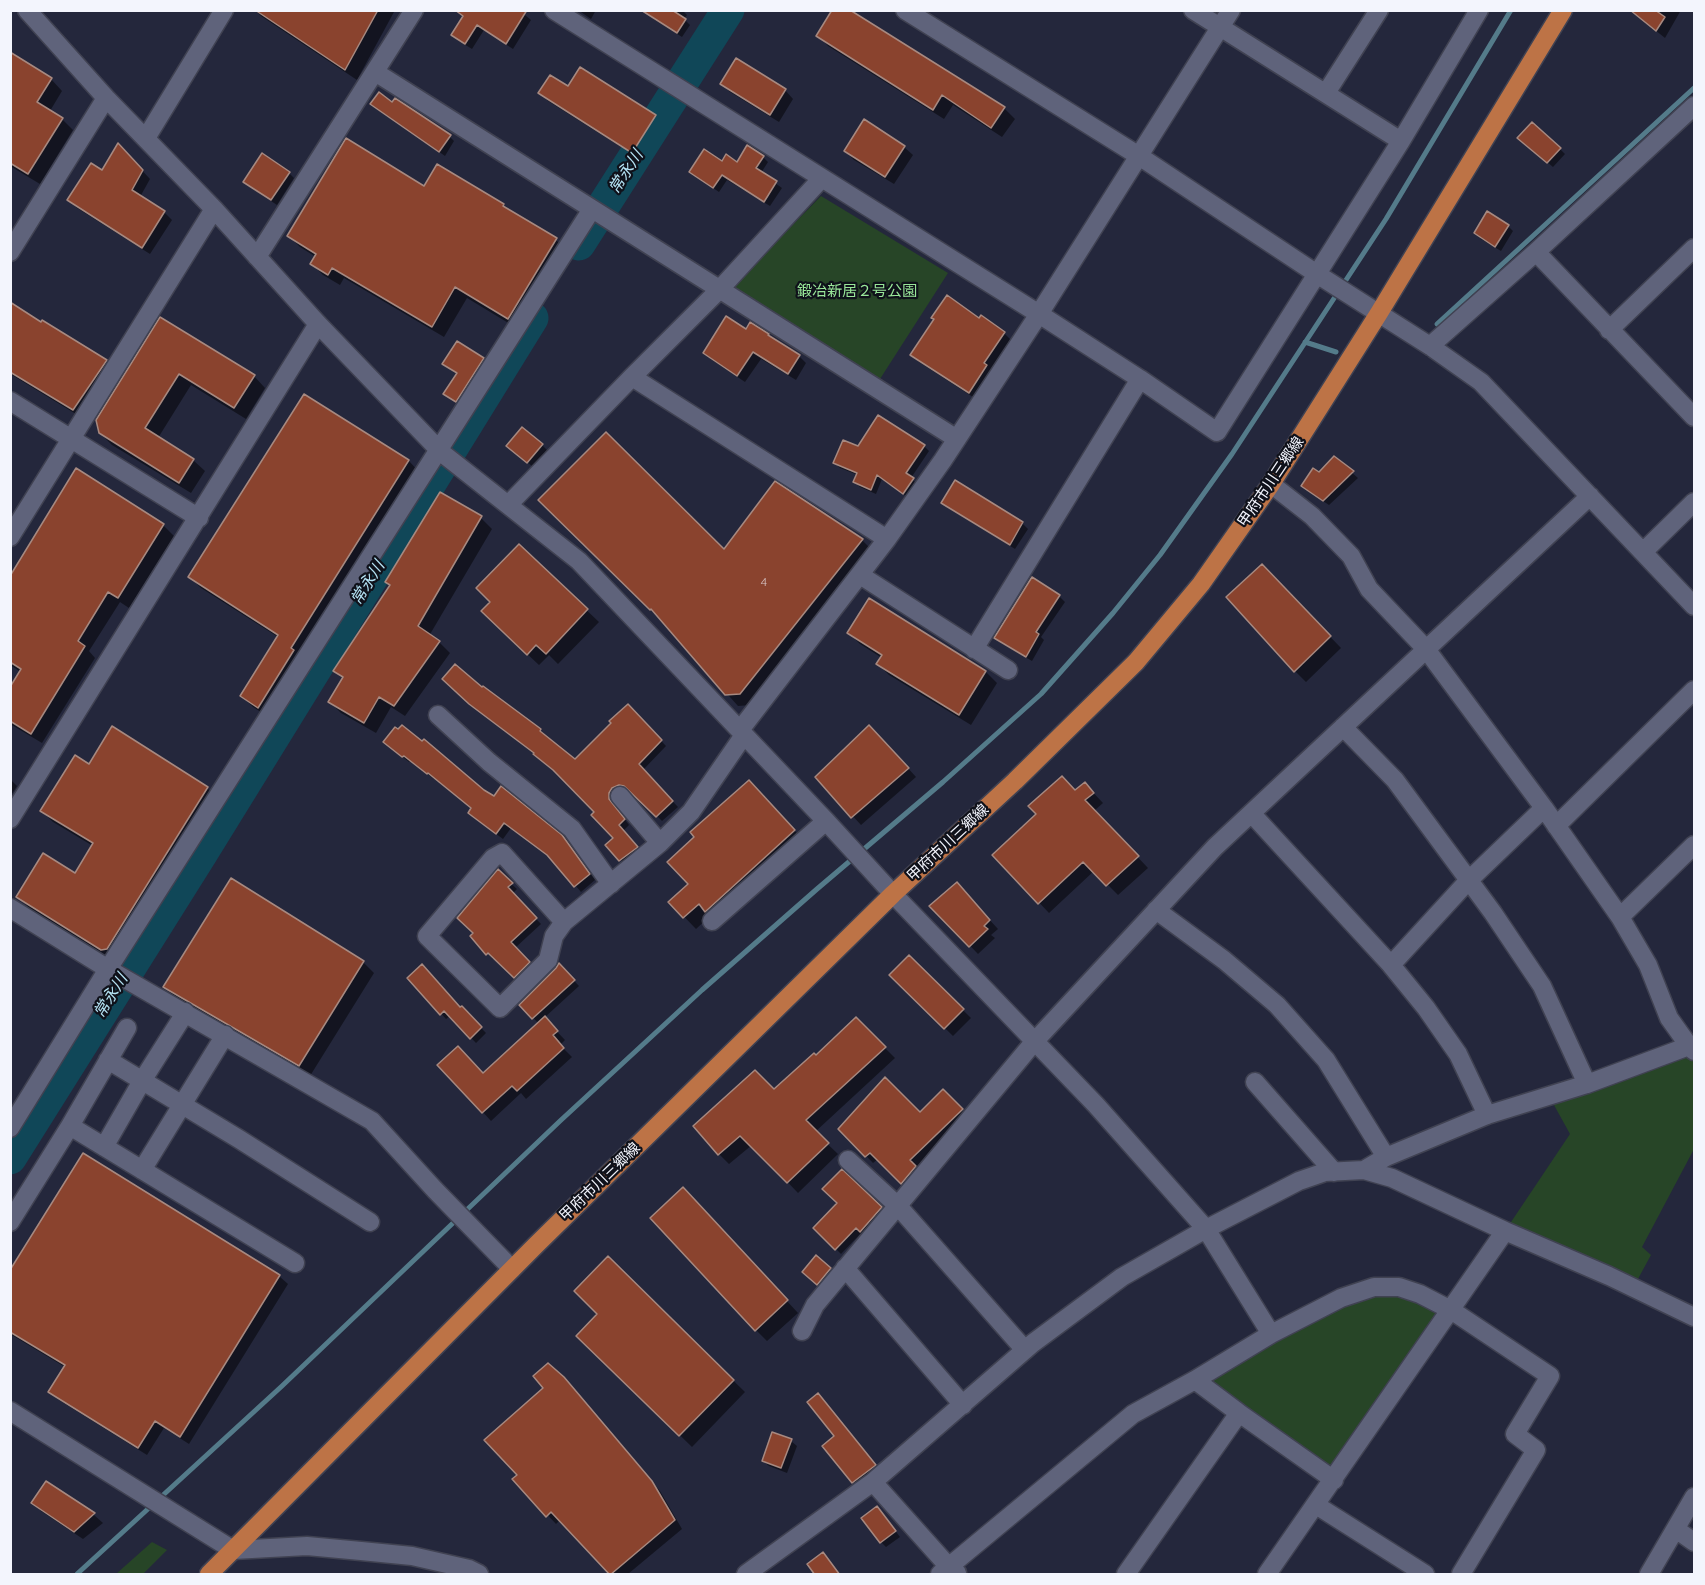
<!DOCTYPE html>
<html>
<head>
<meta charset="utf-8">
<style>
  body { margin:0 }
  #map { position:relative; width:1705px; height:1585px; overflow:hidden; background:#24273c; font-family:Quicksand,sans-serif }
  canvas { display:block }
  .frame { position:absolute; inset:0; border:12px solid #f3f5fd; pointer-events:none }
</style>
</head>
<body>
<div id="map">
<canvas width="1705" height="1585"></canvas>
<div class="frame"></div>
</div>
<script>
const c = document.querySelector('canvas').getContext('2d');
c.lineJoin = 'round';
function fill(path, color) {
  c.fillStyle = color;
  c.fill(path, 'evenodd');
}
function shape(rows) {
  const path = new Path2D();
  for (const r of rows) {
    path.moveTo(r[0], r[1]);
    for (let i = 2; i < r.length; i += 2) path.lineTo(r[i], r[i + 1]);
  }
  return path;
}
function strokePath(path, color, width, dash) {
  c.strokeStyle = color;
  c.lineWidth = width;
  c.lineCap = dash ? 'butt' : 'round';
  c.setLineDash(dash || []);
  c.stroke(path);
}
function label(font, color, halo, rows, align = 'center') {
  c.font = font + ' Quicksand,"Noto Sans JP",sans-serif';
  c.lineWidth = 4.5;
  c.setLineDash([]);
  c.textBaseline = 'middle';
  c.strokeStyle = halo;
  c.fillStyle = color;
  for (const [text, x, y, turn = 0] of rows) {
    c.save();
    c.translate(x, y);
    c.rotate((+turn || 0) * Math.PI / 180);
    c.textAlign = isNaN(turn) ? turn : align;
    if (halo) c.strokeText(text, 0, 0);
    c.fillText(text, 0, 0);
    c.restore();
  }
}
fill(shape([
  [821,196,948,273,880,379,733,286],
  [1694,1051,1694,1149,1642,1247,1651,1255,1633,1288,1505,1231,1570,1134,1549,1096],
  [1374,1287,1451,1310,1334,1480,1195,1380],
  [152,1542,167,1550,143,1574,116,1574]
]), '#274527');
fill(shape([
  [255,10,393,10,394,12,357,80,261,16],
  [469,10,519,10,531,20,513,49,484,30,472,49,459,41,453,35],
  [578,10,596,10,591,19],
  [652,10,682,10,687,15,684,19,690,25,682,37,655,20,649,14],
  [1630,10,1681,10,1665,38],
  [818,35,988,98,1004,108,1015,119,1002,137,953,105,944,119,828,46],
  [10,54,51,79,62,91,50,111,62,119,73,130,40,184,10,166],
  [722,84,785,90,793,99,779,122,730,92],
  [568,88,655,116,663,123,640,159,548,101,540,93],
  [392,104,450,137,454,141,445,156,377,108],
  [1524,143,1560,149,1565,154,1553,167],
  [904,147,913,155,894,184,854,160,845,151],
  [126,153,150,179,140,197,164,212,172,220,150,254,77,208,69,200],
  [763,157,768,162,761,173,782,188,770,206,727,180,719,192,697,177,723,163,737,164],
  [289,173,294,178,277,205,250,187,245,182],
  [425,188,503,205,511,213,556,240,567,251,520,330,467,298,444,337,344,278,340,285,323,275,312,264,316,257,300,247,289,236],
  [1508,226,1513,231,1501,251,1481,239,1476,233],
  [981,317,1004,333,1011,340,990,371,993,374,976,399,919,362,912,355],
  [161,319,254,376,265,388,246,419,191,385,158,438,193,460,205,471,191,493,112,445,100,433],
  [746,331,799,356,806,363,796,380,761,359,745,382,712,360,705,353],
  [10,352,106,361,116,371,84,419,12,375,10,373],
  [483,359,488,365,462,406,445,394,458,375,444,364],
  [304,396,409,461,420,473,270,718,253,707,242,696,278,637,201,588,190,577],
  [542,445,547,450,533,467,514,451],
  [924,446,929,451,911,478,918,485,909,498,882,479,876,494,860,487,855,482,858,475,840,468,835,463,858,448],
  [1335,458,1358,478,1329,505,1308,491,1319,474],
  [956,482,1022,523,1028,529,1015,549,948,508,943,502],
  [541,500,724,551,862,540,873,551,751,705,738,706,662,621],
  [481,518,492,529,429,636,439,642,450,653,405,716,391,707,376,733,341,713,330,702,343,679,335,670],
  [163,525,174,536,129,608,120,602,89,651,95,658,42,743,10,724,10,689,21,672,10,665,10,579],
  [519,546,599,622,558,664,549,655,539,665,494,623,492,602],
  [1262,566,1341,648,1306,682,1295,671],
  [1033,579,1059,596,1065,602,1041,637,1044,640,1032,661,1001,643,996,637],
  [869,600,986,672,997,683,971,725,889,675,878,664,882,658,860,644,849,633],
  [482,689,540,730,575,761,628,706,666,746,643,770,678,807,662,821,631,790,625,790,614,799,614,805,629,825,623,831,642,853,626,865,621,860,615,838,596,812,560,775,513,737],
  [113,729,207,788,219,799,114,960,29,908,18,896,75,875,93,846,53,822,42,811,90,766],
  [878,735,916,777,861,825,817,777],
  [391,748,484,791,568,843,595,880,581,892,553,859,511,828,503,839,476,819,470,813,473,809,435,778,434,779,410,761,409,762],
  [10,779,17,786,10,797],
  [1085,784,1103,803,1094,811,1148,868,1118,895,1094,871,1049,913,994,855,1038,814,1076,792],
  [760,793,805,842,710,916,696,929,670,902,690,884],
  [498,872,517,889,512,894,541,924,515,948,535,968,520,982,495,957,493,959,472,936],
  [965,893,998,929,991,935,995,938,978,954,932,906],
  [909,957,971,1018,953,1036,891,975],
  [363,962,374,973,310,1076,176,998,165,987],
  [559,965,579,986,544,1018,565,1040,560,1045,572,1057,526,1099,521,1093,491,1121,440,1065,483,1075,539,1024,521,1005],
  [409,978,461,1009,462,1008,486,1033,476,1043,450,1016,446,1019],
  [856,1019,895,1058,815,1132,838,1154,798,1193,752,1145,729,1164,719,1154,774,1091,816,1057],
  [943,1091,969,1117,916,1168,922,1174,909,1190,878,1159,873,1163,840,1129,920,1114],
  [842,1171,886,1214,866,1236,862,1232,841,1254,815,1228,839,1203],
  [694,1200,798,1313,767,1341,756,1330],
  [816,1257,835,1274,823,1289,809,1277],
  [608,1259,745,1392,692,1447,578,1336,599,1314],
  [10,1273,279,1276,288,1284,189,1444,164,1428,147,1455,59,1400,50,1392,65,1367,10,1334],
  [572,1387,660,1491,682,1529,628,1574,611,1574,560,1520,556,1524,514,1479,520,1475],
  [826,1403,882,1473,861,1490,824,1446,836,1436],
  [791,1441,797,1446,787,1473,769,1466,763,1461],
  [46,1483,94,1515,103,1523,83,1539,41,1511,33,1503],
  [882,1513,900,1537,886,1547,881,1542]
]), '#0007');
strokePath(shape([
  [1437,324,1694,88],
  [1305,342,1336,352],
  [77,1574,282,1386,560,1121,702,990,817,889,943,782,1041,694,1113,613,1160,555,1232,454,1386,219,1511,10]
]), '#547b8a', 5);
strokePath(shape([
  [579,244,728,10],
  [10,1158,201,854,532,318]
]), '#104758', 33);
const building = shape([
  [255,10,378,10,345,70,255,10],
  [455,10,527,10,506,44,477,25,465,44,451,35,463,16,455,10],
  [641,10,672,10,686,19,677,33,641,10],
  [832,10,850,10,1005,107,991,128,942,95,933,110,816,36,832,10],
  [1630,10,1655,10,1665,17,1656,31,1630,10],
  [10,52,52,78,37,102,63,118,28,174,10,163,10,52],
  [736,58,786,89,770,115,720,84,736,58],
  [580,67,656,115,632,153,538,93,550,75,568,86,580,67],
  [379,92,392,102,395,98,451,135,439,152,370,104,379,92],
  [864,119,905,146,885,177,844,151,864,119],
  [1532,122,1561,148,1547,163,1517,138,1532,122],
  [346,138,424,186,437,164,504,204,503,206,557,238,508,319,455,287,432,327,332,268,328,275,310,264,316,254,287,236,346,138],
  [118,143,143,170,132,190,165,211,142,248,67,200,91,163,102,170,118,143],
  [747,145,764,156,756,168,777,181,764,202,722,175,713,188,689,172,704,149,722,161,726,154,737,162,747,145],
  [262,153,290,172,271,200,243,182,262,153],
  [1487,211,1509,225,1495,247,1474,233,1487,211],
  [947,295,979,318,981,315,1005,332,984,363,987,365,969,393,910,355,934,319,931,318,947,295],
  [10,302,41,322,42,320,107,360,73,410,10,372,10,302],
  [726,316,746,329,750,322,769,334,768,335,800,355,788,374,753,352,737,376,703,353,726,316],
  [160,317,255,375,234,408,179,374,145,428,194,459,179,483,99,433,96,420,160,317],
  [457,341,484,358,456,402,443,394,457,373,442,364,457,341],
  [304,394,409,460,291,648,294,650,258,708,240,696,278,635,188,577,304,394],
  [878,415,925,445,906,473,914,478,903,494,877,475,871,490,853,482,857,473,833,463,843,440,858,446,878,415],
  [522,427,543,444,527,463,506,446,522,427],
  [606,432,724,549,775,481,863,539,740,694,725,695,651,609,650,610,538,500,606,432],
  [1334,456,1354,471,1323,501,1301,486,1313,468,1319,472,1334,456],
  [76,468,164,524,118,598,108,592,78,641,85,646,31,734,10,721,10,687,21,669,10,662,10,576,76,468],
  [955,480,1023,522,1010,545,941,503,955,480],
  [440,492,482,516,418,626,440,641,394,706,379,697,364,723,328,702,343,677,333,671,390,585,385,582,440,492],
  [519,544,588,609,546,654,536,645,527,655,481,611,490,602,476,588,519,544],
  [1262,564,1331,636,1294,672,1226,597,1262,564],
  [1032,577,1060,595,1036,632,1039,634,1026,657,994,638,1032,577],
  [869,598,986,671,959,715,876,664,882,655,847,633,869,598],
  [455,664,482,687,483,686,541,729,540,731,575,759,611,723,609,721,628,704,662,740,639,764,673,801,656,817,624,786,619,785,612,788,609,793,609,799,625,819,619,825,638,847,619,861,605,845,613,838,591,815,594,812,553,770,533,754,534,753,469,704,442,679,455,664],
  [402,725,422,741,424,739,484,790,494,796,501,786,562,835,590,874,574,887,547,855,504,823,496,834,468,813,471,808,428,773,427,774,404,756,402,757,383,742,395,727,398,729,402,725],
  [869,725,909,768,851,818,815,777,869,725],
  [112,726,208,787,107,949,101,950,16,897,43,853,75,873,93,843,40,811,75,755,89,764,112,726],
  [1062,776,1075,790,1085,782,1094,793,1085,800,1139,856,1106,886,1083,862,1038,904,992,855,1036,814,1028,806,1062,776],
  [749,780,795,830,705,912,699,904,683,918,668,902,688,884,667,862,694,837,690,832,749,780],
  [498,869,513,883,508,887,537,918,511,942,530,962,514,978,488,953,486,955,470,936,473,933,457,918,498,869],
  [231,878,364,961,299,1066,163,987,231,878],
  [957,882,990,920,984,926,988,929,969,947,929,906,957,882],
  [909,955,964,1009,944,1029,889,975,909,955],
  [559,963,575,980,532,1019,519,1005,556,968,559,963],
  [422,964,460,1007,462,1006,482,1027,470,1039,444,1011,440,1015,407,978,422,964],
  [545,1016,558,1031,553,1035,564,1048,517,1091,512,1086,482,1113,437,1065,458,1046,483,1073,545,1016],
  [856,1017,886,1047,806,1120,829,1143,787,1183,740,1136,718,1155,693,1126,755,1070,774,1089,814,1053,816,1055,856,1017],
  [885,1077,920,1112,943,1089,963,1109,910,1160,916,1166,901,1184,870,1153,865,1157,838,1129,885,1077],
  [83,1153,280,1275,180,1437,155,1421,138,1448,48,1392,65,1365,10,1332,10,1270,83,1153],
  [842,1169,882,1207,860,1232,856,1228,835,1250,813,1228,837,1203,822,1189,842,1169],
  [683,1187,788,1300,755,1331,650,1218,683,1187],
  [816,1255,831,1268,817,1285,802,1272,816,1255],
  [608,1256,734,1380,679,1436,576,1336,597,1314,574,1291,608,1256],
  [548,1363,564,1377,652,1481,675,1520,610,1575,551,1512,546,1517,512,1479,517,1475,484,1440,543,1388,533,1376,548,1363],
  [818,1393,876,1465,852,1483,822,1446,834,1436,807,1402,818,1393],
  [772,1432,792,1439,781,1468,762,1461,772,1432],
  [46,1481,95,1513,74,1532,31,1503,46,1481],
  [877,1506,896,1531,880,1543,861,1518,877,1506],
  [823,1552,840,1575,815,1575,807,1564,823,1552]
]);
fill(building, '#8a432e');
strokePath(building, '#a78980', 1.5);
const minor = shape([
  [27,10,106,98,214,209,318,324,442,453,579,561,826,821,893,894,1096,1105,1206,1229,1271,1334],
  [554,10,1039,314,1140,379,1217,432,1401,141,1479,10],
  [905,10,1139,156,1323,278,1430,346,1481,382,1694,606],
  [1193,10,1401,141],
  [375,72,957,439],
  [1326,93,1379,10],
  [146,138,224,10],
  [10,252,106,98],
  [1536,252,1694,417],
  [257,257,414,10],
  [1609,330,1694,248],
  [1430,346,1536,252,1694,106],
  [632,377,887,539],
  [10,401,199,518],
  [1271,484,1312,516,1351,556,1369,589,1426,649,1544,808,1620,917,1648,965,1669,1018,1689,1046,1694,1051],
  [508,505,632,377,719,290,822,178],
  [10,537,214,209],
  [1643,552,1694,502],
  [860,575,1008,670],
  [974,649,1140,379],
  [438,715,489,762,572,829,611,884],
  [1343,727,1395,780,1493,913,1542,986,1587,1084],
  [740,730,887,539,943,460,1039,314,1231,10],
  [620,796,660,843],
  [1252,814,1391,965,1426,1008,1458,1054,1487,1115],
  [10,819,318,324],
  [1556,826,1694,690],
  [10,908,108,969,372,1121,435,1190,512,1269],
  [1156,910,1224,960,1277,1005,1326,1060,1386,1157],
  [1620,917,1694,845],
  [712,921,826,821],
  [564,922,554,936,548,960,500,1008,427,936,493,858,502,853,564,922,660,843,691,812,744,735],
  [1391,965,1468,881,1544,808],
  [108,1060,239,1139,370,1222],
  [1255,1082,1334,1172],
  [70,1126,295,1263],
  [10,1128,108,969,592,209],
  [104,1147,142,1081,180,1021,185,1012],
  [848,1160,898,1206,1025,1350],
  [142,1170,225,1035],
  [1364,1170,1386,1157,1487,1115,1587,1084,1689,1046],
  [10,1222,70,1126,127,1028],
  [845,1268,963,1405],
  [802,1331,815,1305,1034,1042,1215,847,1590,496],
  [1195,1380,1239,1413,1334,1480],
  [10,1411,233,1550,307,1546,361,1551,412,1556,469,1569,479,1574],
  [873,1482,949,1567,957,1573],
  [1316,1505,1425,1574],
  [1677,1530,1694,1542],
  [746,1574,873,1482,1033,1343,1122,1277,1206,1229,1299,1181,1325,1172,1364,1170,1392,1178,1505,1231,1609,1276,1694,1317],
  [940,1574,1133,1414,1195,1380,1271,1334,1341,1298,1374,1287,1399,1287,1420,1294,1451,1310,1550,1376,1515,1434,1536,1450,1461,1574],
  [1126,1574,1239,1413],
  [1267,1574,1505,1231],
  [1649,1574,1694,1497]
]);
const major = shape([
  [209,1574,536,1245,893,894,1015,781,1136,662,1201,584,1271,484,1379,313,1563,10]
]);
strokePath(minor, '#404252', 21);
strokePath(major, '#404252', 21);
strokePath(minor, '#5f637b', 18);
strokePath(major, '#bd7346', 18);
label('12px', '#d9c8c9', null, [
  ["4",764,582]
]);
label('15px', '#99e799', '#0f111a', [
  ["鍛冶新居２号公園",857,291]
]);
label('15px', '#f3f5fd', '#0f111a', [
  ["甲府市川三郷線",1271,482,-56],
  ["甲府市川三郷線",948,843,-43],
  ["甲府市川三郷線",600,1182,-44]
]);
label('italic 16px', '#b5e3f4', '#0f111a', [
  ["常永川",626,172,-57],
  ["常永川",368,583,-58],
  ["常永川",111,996,-58]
]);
</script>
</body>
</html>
